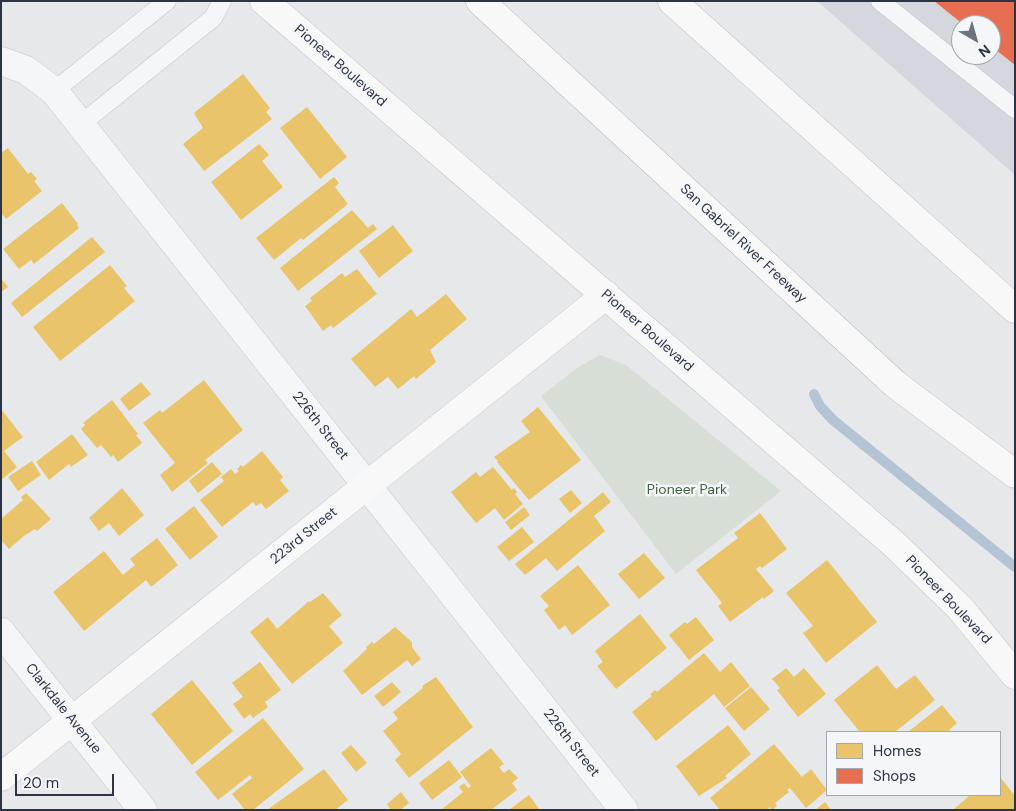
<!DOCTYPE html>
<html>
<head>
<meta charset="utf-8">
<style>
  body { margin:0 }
  #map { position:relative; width:1016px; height:811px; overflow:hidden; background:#e6e8ea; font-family:"DM Sans",sans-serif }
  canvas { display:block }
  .frame { position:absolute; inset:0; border:2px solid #2b3445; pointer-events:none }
  .legend { position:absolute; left:826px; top:731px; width:175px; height:65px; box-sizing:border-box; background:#f4f6f9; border:1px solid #a4a8b1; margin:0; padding:6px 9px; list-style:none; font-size:15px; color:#2b3445 }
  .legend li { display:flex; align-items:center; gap:10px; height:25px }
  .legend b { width:25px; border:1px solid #a4a8b1 }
  .north { position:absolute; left:951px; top:15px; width:50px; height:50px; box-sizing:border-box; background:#f4f6f9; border:1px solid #a4a8b1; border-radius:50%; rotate:142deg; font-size:14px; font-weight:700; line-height:20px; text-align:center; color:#2b3445 }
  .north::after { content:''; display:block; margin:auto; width:18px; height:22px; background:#6c737f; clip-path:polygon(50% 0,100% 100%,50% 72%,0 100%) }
  .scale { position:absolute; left:15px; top:774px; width:99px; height:22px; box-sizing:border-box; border:2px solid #2b3445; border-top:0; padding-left:6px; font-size:15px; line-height:18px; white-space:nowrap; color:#2b3445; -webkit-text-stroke:4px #f4f6f9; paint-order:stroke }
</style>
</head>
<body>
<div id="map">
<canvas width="1016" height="811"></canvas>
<div class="frame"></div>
<ul class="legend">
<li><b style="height:14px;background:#e9c46a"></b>Homes</li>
<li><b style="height:14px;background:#e76f51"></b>Shops</li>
</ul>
<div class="north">N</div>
<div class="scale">20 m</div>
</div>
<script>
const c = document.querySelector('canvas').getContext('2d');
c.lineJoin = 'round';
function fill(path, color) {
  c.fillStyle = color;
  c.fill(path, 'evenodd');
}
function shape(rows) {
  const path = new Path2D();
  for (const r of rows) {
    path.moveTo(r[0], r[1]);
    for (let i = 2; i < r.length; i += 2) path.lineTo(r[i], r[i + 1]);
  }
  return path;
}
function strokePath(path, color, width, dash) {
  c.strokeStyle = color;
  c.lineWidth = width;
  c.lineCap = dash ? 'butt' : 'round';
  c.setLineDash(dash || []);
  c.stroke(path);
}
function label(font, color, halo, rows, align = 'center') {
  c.font = font + ' "DM Sans",sans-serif';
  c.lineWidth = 5;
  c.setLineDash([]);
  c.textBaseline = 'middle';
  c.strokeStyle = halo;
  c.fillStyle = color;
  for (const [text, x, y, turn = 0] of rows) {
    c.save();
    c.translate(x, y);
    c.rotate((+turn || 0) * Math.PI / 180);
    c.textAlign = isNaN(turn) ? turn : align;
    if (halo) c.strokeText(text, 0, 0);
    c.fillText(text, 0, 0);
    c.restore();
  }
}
fill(shape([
  [817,1,1015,1,1015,175],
  [961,25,991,25,991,55,961,55]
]), '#d4d7dd');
fill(shape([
  [600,355,626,365,781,491,676,574,541,396,577,368]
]), '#d6ded6');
fill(shape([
  [243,74,270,108,266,112,272,119,204,171,183,144,203,128,194,113],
  [307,107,347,157,320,179,280,128],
  [259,144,269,155,262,161,283,187,241,220,211,182],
  [8,148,28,174,31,172,37,179,34,181,42,191,6,219,1,213,1,153],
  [334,177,339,183,335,187,348,204,303,240,301,238,274,260,256,238],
  [62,203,78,224,77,225,79,228,34,264,31,260,19,269,3,249],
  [352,210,368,228,373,224,377,229,298,291,280,268],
  [393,225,413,251,379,278,359,251],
  [92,237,105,252,22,317,11,303],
  [110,265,127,286,124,288,135,301,60,361,33,327],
  [357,269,377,294,333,328,331,325,323,331,305,306,312,301,310,298,342,273,345,277],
  [1,278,8,287,1,292],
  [446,294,467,319,430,350,436,362,416,379,414,376,398,389,388,377,375,387,351,359,411,309,417,317],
  [204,380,243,430,205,460,208,463,172,492,160,475,175,463,143,423,160,410,162,413],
  [141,382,151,394,129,411,120,399],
  [112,400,138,434,136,435,142,443,118,462,113,455,111,457,101,445,97,448,81,429,85,425,83,423],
  [538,407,581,460,529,500,497,462,498,461,494,457,530,432,521,421],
  [1,409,23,437,4,451,17,467,1,480],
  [72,434,88,455,71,467,69,464,49,480,36,462],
  [262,451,283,477,280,480,289,491,266,509,261,503,256,506,253,502,222,527,200,500,224,481,221,477,231,469,235,474,239,471,237,469,241,465,243,467],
  [32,461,41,475,18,491,8,477],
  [212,462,222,474,198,493,189,481],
  [493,467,512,490,514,488,517,492,515,494,523,504,504,520,495,508,476,523,451,492,476,472,480,477],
  [122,488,144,515,119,536,109,523,99,531,89,518],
  [571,490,582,503,570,513,559,499],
  [603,492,611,502,594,516,605,531,557,571,546,558,525,575,515,564],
  [26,493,51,519,37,531,35,529,24,536,9,549,1,540,1,519,23,500,21,497],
  [194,506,218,537,190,560,165,529],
  [524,507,530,515,511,530,505,522],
  [760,513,787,549,762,568,760,566,756,569,774,591,764,599,763,597,730,622,718,606,722,603,696,570,738,538,734,533],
  [522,527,534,542,509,561,497,547],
  [157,538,178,565,151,587,146,580,84,631,53,592,104,551,123,575,135,565,130,559],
  [644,553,665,578,639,599,618,574],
  [827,560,877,622,826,663,803,633,813,626,786,593],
  [578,565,610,605,572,635,565,625,559,630,544,610,549,606,540,596],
  [323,593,342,615,329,626,343,643,292,684,250,632,268,617,277,629,309,601,310,602],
  [640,614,667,648,616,689,597,666,603,662,595,651],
  [696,617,714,640,689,660,669,635,685,622,687,624],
  [395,627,412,642,412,647,421,659,412,666,407,660,362,695,343,671,367,649,366,647,372,642,374,644],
  [704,653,720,672,731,662,750,686,724,707,714,694,656,741,632,712,652,696,650,694,655,690,657,692],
  [260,662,281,690,265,702,268,707,253,718,250,714,244,719,233,704,243,697,232,683],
  [877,665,896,689,915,675,935,700,895,732,860,732,834,700],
  [786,668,794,677,804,668,826,694,798,717,777,690,780,688,772,679],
  [436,677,473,727,409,778,395,760,401,754,383,731,398,719,393,712,423,688,422,686],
  [192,680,233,731,192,765,151,714],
  [392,682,401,692,383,707,374,696],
  [751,687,770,709,744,731,725,708],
  [942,705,957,723,949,730,952,732,908,732],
  [263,718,304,769,253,810,245,810,232,794,252,778,250,775,218,800,195,772],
  [728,725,751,754,725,776,727,778,699,796,676,766],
  [774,744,802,777,811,769,827,790,806,808,790,788,787,790,789,792,775,803,777,806,772,810,770,807,766,810,720,810,710,798],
  [351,745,367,763,356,772,341,753],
  [491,748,504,764,499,767,504,773,509,769,518,778,512,783,517,790,491,810,441,810,463,792,459,787,464,783,468,788,471,786,460,772],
  [449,760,462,777,432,800,419,783],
  [324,769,348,800,335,810,267,810],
  [1000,777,1015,796,1015,810,953,810,970,795,1000,795],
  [401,792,409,803,400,810,391,810,387,804],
  [529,795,540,810,509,810,522,800],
  [825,802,831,810,815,810]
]), '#e9c46a');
fill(shape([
  [934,1,1015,1,1015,65,991,46,991,25,964,25]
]), '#e76f51');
strokePath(shape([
  [814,394,820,406,833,420,1015,567]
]), '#b4c4d5', 10);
const lane = shape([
  [880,1,1015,109],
  [54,91,167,1],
  [81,124,213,18,222,1]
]);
const street = shape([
  [1,61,26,70,54,91,624,810],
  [1,632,143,810]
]);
const secondary = shape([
  [264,1,895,545,960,608,1015,675],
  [1,777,606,295]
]);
const highway = shape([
  [480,1,895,384,1015,474],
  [672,1,1015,309]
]);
strokePath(lane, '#c4c6c8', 19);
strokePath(street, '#c4c6c8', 29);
strokePath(secondary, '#c4c6c8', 29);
strokePath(highway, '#b8bbbf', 29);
strokePath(lane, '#f5f6f7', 18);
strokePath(street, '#f5f6f7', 28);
strokePath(secondary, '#f8f8f8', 28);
strokePath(highway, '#f8f8f8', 28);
label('14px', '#2b3445', '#f4f6f9', [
  ["Pioneer Boulevard",340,66,41],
  ["San Gabriel River Freeway",743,244,43],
  ["Pioneer Boulevard",647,331,41],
  ["226th Street",320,426,52],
  ["223rd Street",304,536,-39],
  ["Pioneer Boulevard",948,600,46],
  ["Clarkdale Avenue",63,709,51],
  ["226th Street",571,743,52]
]);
label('14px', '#3f6138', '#f4f6f9', [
  ["Pioneer Park",687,490]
]);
</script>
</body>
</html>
